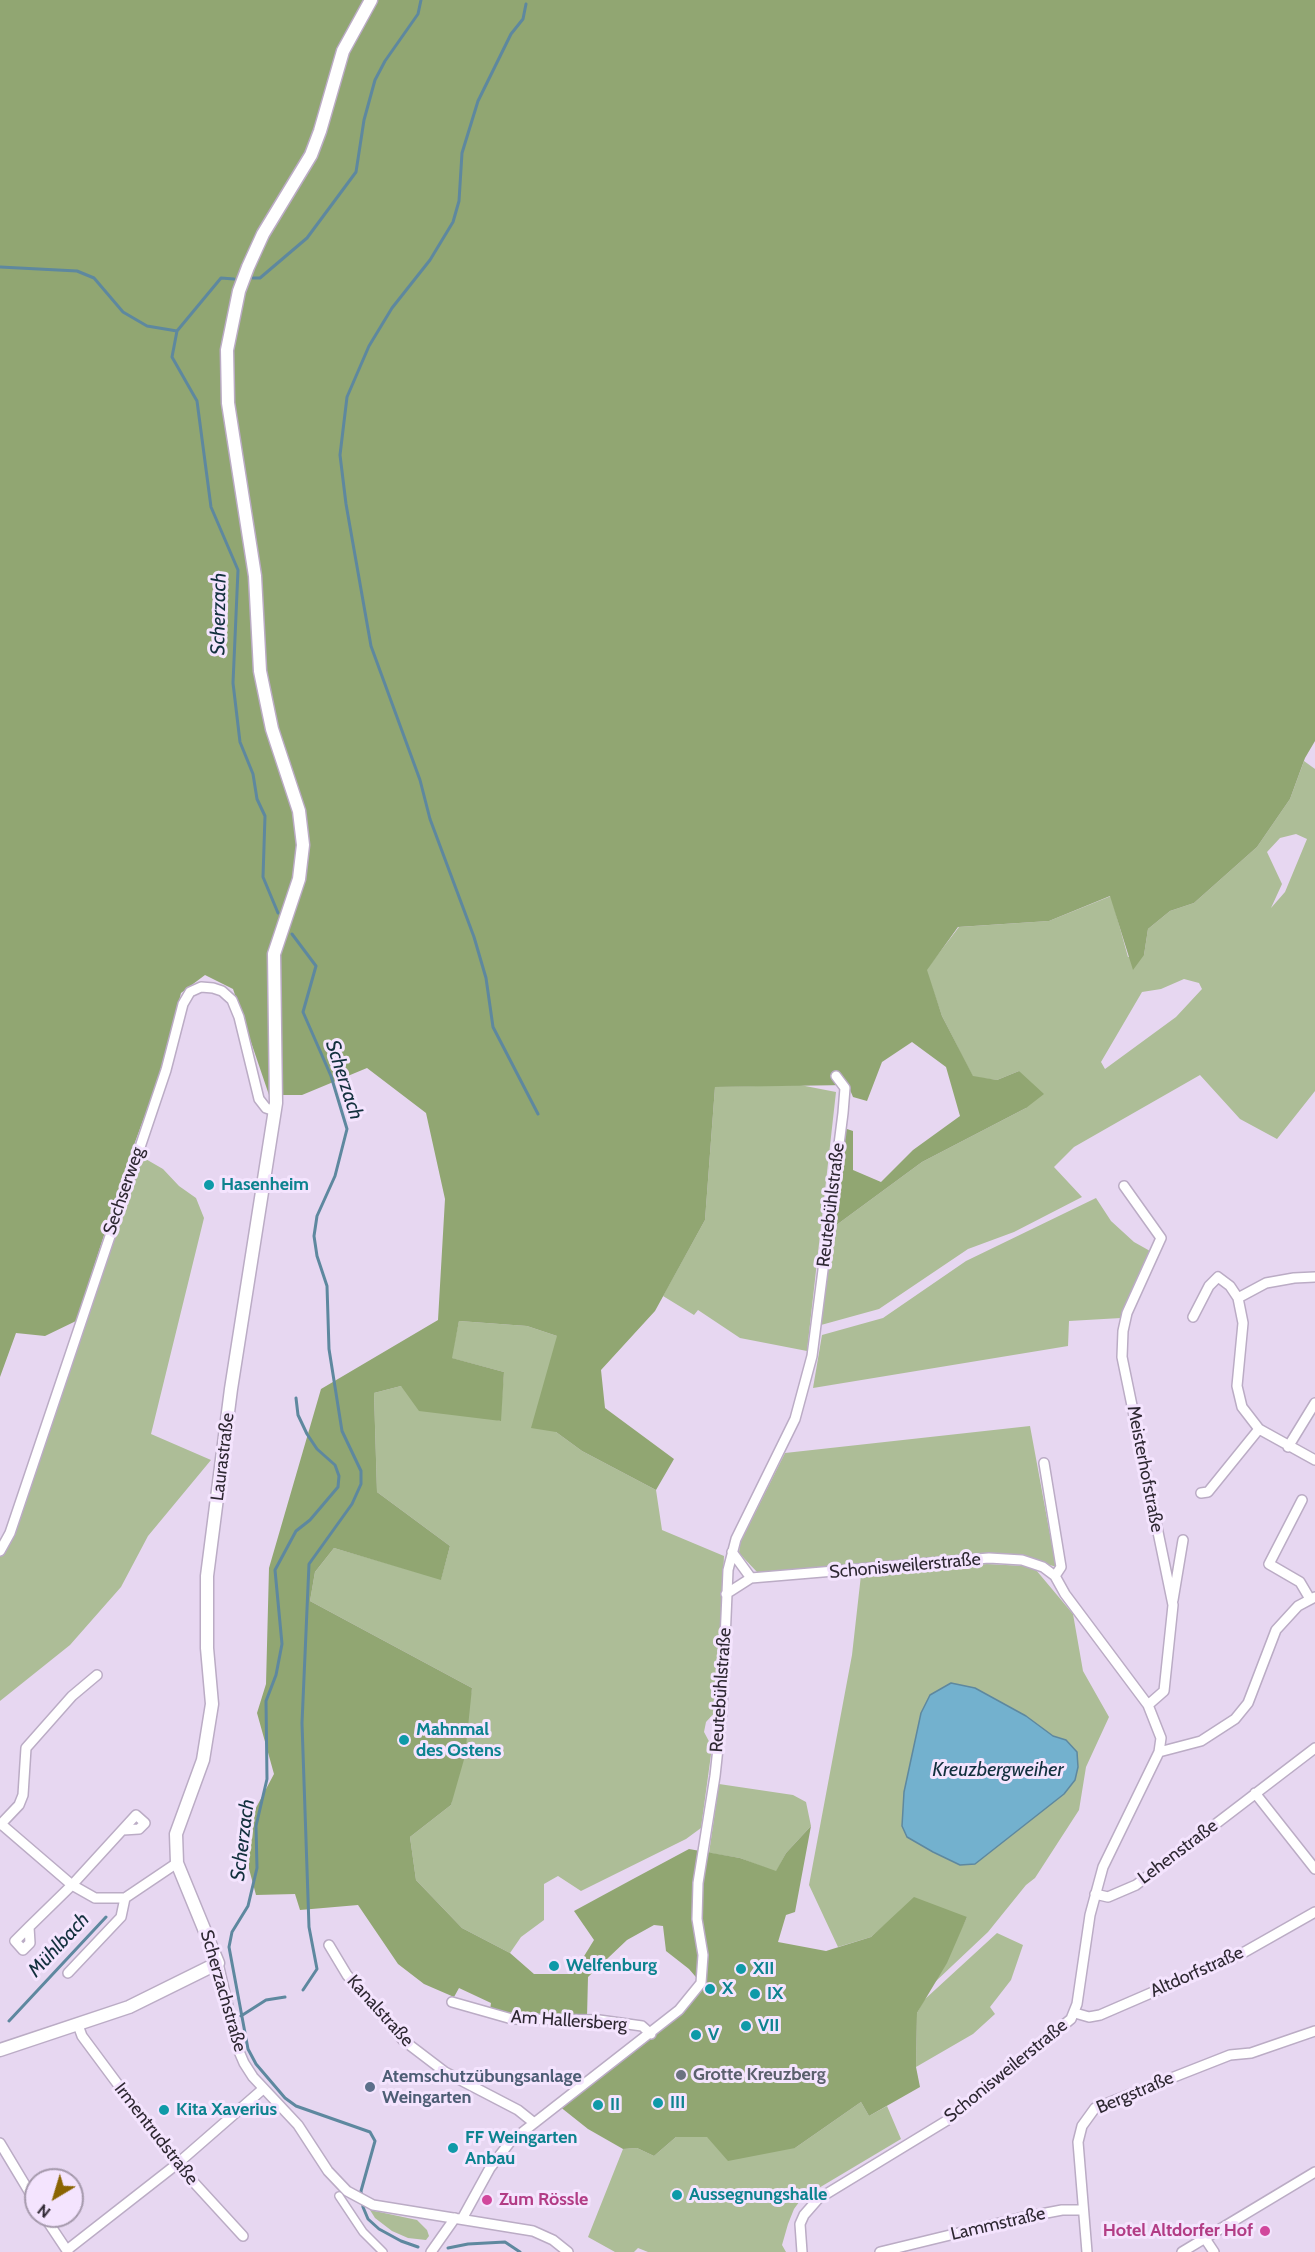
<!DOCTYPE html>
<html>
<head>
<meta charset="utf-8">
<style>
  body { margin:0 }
  #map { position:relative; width:1315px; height:2252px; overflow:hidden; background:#e7d7f1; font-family:Cabin,sans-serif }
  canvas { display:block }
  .north { position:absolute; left:24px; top:2168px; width:60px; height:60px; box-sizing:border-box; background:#f4e4fe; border:2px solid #a599ac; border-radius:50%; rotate:218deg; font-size:16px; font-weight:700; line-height:24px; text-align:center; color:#2e2832 }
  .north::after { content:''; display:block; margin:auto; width:21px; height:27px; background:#8a6402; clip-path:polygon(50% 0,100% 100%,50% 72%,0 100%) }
</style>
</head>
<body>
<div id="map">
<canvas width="1315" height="2252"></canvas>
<div class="north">N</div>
</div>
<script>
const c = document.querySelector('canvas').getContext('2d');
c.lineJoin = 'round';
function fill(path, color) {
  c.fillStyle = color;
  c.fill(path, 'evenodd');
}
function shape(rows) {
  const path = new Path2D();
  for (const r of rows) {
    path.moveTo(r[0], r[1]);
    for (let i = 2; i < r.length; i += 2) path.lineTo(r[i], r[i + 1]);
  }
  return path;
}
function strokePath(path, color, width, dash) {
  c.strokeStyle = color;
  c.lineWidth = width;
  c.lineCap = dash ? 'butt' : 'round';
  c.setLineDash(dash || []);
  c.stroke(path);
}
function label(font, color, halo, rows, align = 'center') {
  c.font = font + ' Cabin,sans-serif';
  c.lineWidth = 6;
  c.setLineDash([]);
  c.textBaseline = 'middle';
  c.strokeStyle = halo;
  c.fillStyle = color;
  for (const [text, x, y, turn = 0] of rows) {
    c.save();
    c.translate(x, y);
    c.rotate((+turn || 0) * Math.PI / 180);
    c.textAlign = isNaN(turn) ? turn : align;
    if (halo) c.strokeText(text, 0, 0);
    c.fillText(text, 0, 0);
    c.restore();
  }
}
fill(shape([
  [1304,761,1315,769,1315,1091,1277,1139,1240,1119,1200,1075,1074,1147,1054,1167,1082,1197,1014,1232,968,1249,879,1309,821,1325,831,1229,922,1162,1026,1108,1019,1071,997,1080,973,1077,942,1016,926,970,959,927,1049,921,1111,896,1128,957,1144,955,1148,929,1170,911,1194,903,1257,847,1290,799],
  [1296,834,1307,839,1285,892,1271,908,1282,884,1267,852,1280,838],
  [1184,979,1199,983,1202,989,1176,1017,1105,1069,1101,1062,1142,992,1161,989],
  [800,1085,836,1092,807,1351,740,1338,698,1310,694,1315,663,1296,705,1220,715,1087],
  [137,1154,163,1169,179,1186,196,1198,204,1218,151,1434,211,1460,148,1536,121,1587,70,1645,0,1701,0,1551],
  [1096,1198,1111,1221,1134,1242,1150,1251,1145,1274,1121,1318,1069,1321,1068,1346,813,1388,822,1335,883,1318,966,1261],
  [459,1321,527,1326,557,1336,556,1432,582,1451,656,1490,662,1530,724,1556,717,1710,706,1722,704,1732,712,1747,701,1828,686,1839,581,1891,558,1876,544,1884,544,1920,521,1937,510,1953,462,1928,416,1880,410,1837,451,1805,472,1688,310,1601,315,1572,334,1548,441,1579,450,1546,377,1492,374,1393,401,1386,500,1421,504,1372,451,1358],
  [1030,1426,1056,1567,1032,1559,1000,1555,757,1572,739,1553,740,1543,785,1453],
  [987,1564,1025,1566,1036,1570,1073,1614,1083,1671,1109,1717,1086,1767,1079,1810,1035,1878,1026,1885,988,1932,935,1982,967,1917,888,1922,871,1937,838,1947,809,1885,852,1655,861,1575],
  [719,1784,793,1795,806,1802,811,1826,786,1853,776,1872,740,1858,709,1853],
  [997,1933,1023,1945,1011,1980,990,2007,995,2014,973,2034,916,2067,917,2013,924,2000],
  [861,2102,869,2116,887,2106,901,2139,802,2198,794,2209,788,2224,782,2245,786,2252,648,2252,638,2248,634,2252,615,2252,588,2237,623,2149,637,2148,654,2156,676,2137,707,2137,795,2148],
  [370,2210,417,2220,427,2230,429,2236,426,2240,408,2238,392,2231,375,2218]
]), '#adbd97');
fill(shape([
  [0,0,1315,0,1315,741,1305,758,1290,799,1257,847,1194,903,1170,911,1148,929,1144,955,1133,970,1110,896,1049,921,958,927,927,970,942,1016,973,1076,997,1080,1019,1071,1044,1094,1026,1108,922,1162,831,1229,844,1128,853,1131,853,1170,881,1182,913,1150,960,1116,946,1067,912,1042,882,1062,867,1101,853,1097,848,1085,715,1087,705,1220,655,1311,601,1370,605,1408,674,1459,656,1490,582,1451,556,1432,531,1428,557,1336,527,1326,459,1321,452,1358,504,1372,501,1421,419,1411,401,1386,374,1393,377,1492,450,1546,441,1580,334,1548,315,1572,310,1601,472,1688,465,1756,451,1805,410,1837,416,1880,462,1928,510,1953,534,1974,573,1974,594,1940,574,1911,633,1879,689,1849,740,1858,776,1871,786,1853,811,1826,795,1912,786,1915,778,1942,826,1951,871,1937,914,1897,967,1917,947,1963,917,2013,916,2067,920,2087,869,2116,861,2102,795,2148,728,2161,707,2137,676,2137,654,2156,637,2148,623,2149,588,2129,559,2106,651,2034,701,1983,689,1969,666,1951,663,1926,654,1925,627,1940,588,1977,587,2017,534,2016,490,2010,491,2003,459,1988,454,1997,424,1984,398,1964,358,1905,300,1910,295,1894,256,1895,248,1865,249,1821,274,1774,257,1713,266,1684,269,1568,321,1389,438,1320,445,1199,426,1113,367,1068,302,1095,269,1095,233,989,205,975,181,993,162,1069,131,1153,76,1321,45,1336,16,1333,0,1377]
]), '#91a672');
const water = shape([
  [951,1683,975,1688,1026,1716,1053,1736,1066,1740,1077,1752,1078,1767,1075,1780,1064,1794,975,1864,960,1865,933,1852,907,1837,902,1826,904,1792,921,1713,930,1695,951,1683]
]);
fill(water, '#73b1ce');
strokePath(water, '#5e889f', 1.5);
strokePath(shape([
  [526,4,523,19,511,34,478,101,462,153,459,201,453,222,430,260,392,308,369,346,347,397,340,455,346,504,371,646,420,780,430,819,474,937,486,978,493,1027,538,1114],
  [0,267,77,271,94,278,123,312,147,326,177,331],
  [253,278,260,278,307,238,356,172,364,120,375,80,385,61,418,14,421,0],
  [234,279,221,278,177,331,172,357,197,401,211,507,238,570,233,683,240,742,253,774,257,799,265,816,263,877,278,913],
  [292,934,316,966,303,1012,331,1076,347,1129,335,1176,317,1216,314,1236,317,1256,327,1286,329,1349,342,1431,361,1471,361,1484,352,1504,309,1564,302,1723,309,1927,317,1969,303,1990],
  [296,1398,298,1415,307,1434,317,1449,335,1465,339,1476,338,1487,310,1520,296,1531,275,1570,282,1644,276,1675,266,1701,267,1779,256,1826,257,1868,248,1906,232,1932,229,1947,248,2049,256,2064,285,2098,296,2106,370,2132,375,2141,361,2191,363,2207,368,2219,379,2229,401,2241,418,2247],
  [241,2016,266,2000,285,1997],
  [9,2021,106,1917],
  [448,2248,468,2244,505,2242,520,2252]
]), '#5e889f', 3);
const pedestrian = shape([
  [339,2196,363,2232,383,2252]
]);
const minor = shape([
  [1124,1186,1161,1238,1127,1313,1123,1331,1122,1357,1173,1605,1164,1691,1148,1705],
  [1238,1298,1266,1283,1294,1278,1315,1277],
  [1193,1317,1209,1286,1218,1277,1230,1286,1238,1298,1243,1323,1237,1386,1242,1407,1259,1429,1315,1460],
  [1288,1447,1315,1403],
  [1044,1463,1061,1567,1055,1576],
  [1201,1493,1208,1492,1259,1429],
  [1302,1500,1269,1564,1300,1582,1310,1599],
  [0,1551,10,1533,166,1070,183,1004,190,992,201,987,213,988,222,991,232,1000,239,1017,259,1099,266,1108,275,1111],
  [732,1552,751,1578],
  [726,1594,751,1578,989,1558,1022,1560,1043,1567,1055,1576,1065,1594,1148,1705,1161,1738,1159,1752,1103,1867,1090,1915,1077,2004,1071,2019,946,2121,818,2199,804,2215,800,2224,802,2252],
  [1173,1600,1183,1540],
  [1159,1752,1201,1741,1235,1719,1248,1703,1276,1630,1298,1606,1315,1597],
  [1255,1793,1315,1869],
  [1,1824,72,1885,95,1898,125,1898,177,1863],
  [0,1825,19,1805,23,1795,26,1748,72,1696,97,1675],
  [1095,1894,1108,1897,1136,1885,1315,1748],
  [29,1927,30,1943,23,1950,15,1941,29,1927,72,1885,136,1815,145,1823,139,1829,123,1830],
  [329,1945,347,1975,403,2040,445,2072,518,2110,533,2122],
  [218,1963,238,2049,244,2063,253,2077,298,2125,328,2171,347,2191,373,2205,533,2231,553,2240,568,2252],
  [68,1973,121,1917,125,1898],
  [452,2002,512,2019,599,2020,642,2026,651,2034],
  [1075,2013,1089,2017,1100,2015,1241,1954,1315,1912],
  [78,2025,82,2036,177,2164,243,2236],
  [0,2143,36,2203],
  [44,2216,68,2252],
  [462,2219,490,2168,510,2142,679,2010,701,1983,703,1955,697,1919,698,1883,715,1776,722,1711,728,1570,736,1539,795,1419,812,1356,843,1113,845,1088,836,1076],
  [1204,2237,1214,2252],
  [67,2250,177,2164,263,2089],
  [431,2252,455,2218],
  [880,2252,1020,2218,1062,2210,1082,2210],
  [1087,2252,1078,2142,1082,2126,1095,2108,1230,2055,1251,2053,1315,2031],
  [1182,2252,1315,2172]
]);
const tertiary = shape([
  [0,2050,129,2007,218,1963,177,1863,176,1834,203,1760,212,1704,207,1648,207,1576,231,1389,276,1103,274,954,299,879,303,845,299,811,272,729,260,671,255,576,228,403,227,350,239,291,248,267,263,234,311,155,320,131,343,51,371,0]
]);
strokePath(pedestrian, '#bbacc5', 10);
strokePath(minor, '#bbacc5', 12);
strokePath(tertiary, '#bbacc5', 15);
strokePath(pedestrian, '#fff', 7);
strokePath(minor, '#fff', 9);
strokePath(tertiary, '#fff', 12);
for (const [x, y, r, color] of [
  [209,1185,6,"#0f9aa8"],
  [404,1740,6,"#0f9aa8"],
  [554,1966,6,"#0f9aa8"],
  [741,1969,6,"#0f9aa8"],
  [710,1989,6,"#0f9aa8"],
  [755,1994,6,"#0f9aa8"],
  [746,2026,6,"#0f9aa8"],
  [696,2035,6,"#0f9aa8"],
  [681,2075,6,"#6b7280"],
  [370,2087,6,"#5c6f8a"],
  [658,2103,6,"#0f9aa8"],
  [598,2105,6,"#0f9aa8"],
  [164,2110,6,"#0f9aa8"],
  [453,2148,6,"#0f9aa8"],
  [677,2195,6,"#0f9aa8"],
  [487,2200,6,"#d1479c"],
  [1265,2231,6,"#d1479c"]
]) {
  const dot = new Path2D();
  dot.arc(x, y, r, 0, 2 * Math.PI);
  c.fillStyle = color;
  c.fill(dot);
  strokePath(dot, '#f4e4fe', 2);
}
label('bold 18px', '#0d838f', '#f4e4fe', [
  ["Hasenheim",221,1185],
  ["Mahnmal",416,1730],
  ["des Ostens",416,1751],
  ["Welfenburg",566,1966],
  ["XII",753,1969],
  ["X",722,1989],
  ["IX",767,1994],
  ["VII",758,2026],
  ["V",708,2035],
  ["III",670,2103],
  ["II",610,2105],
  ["Kita Xaverius",176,2110],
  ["FF Weingarten",465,2138],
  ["Anbau",465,2159],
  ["Aussegnungshalle",689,2195]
], 'left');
label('18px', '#2e2832', '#f4e4fe', [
  ["Sechserweg",124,1191,-71],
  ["Reutebühlstraße",831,1205,-83],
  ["Laurastraße",223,1457,-83],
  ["Meisterhofstraße",1145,1469,79],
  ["Schonisweilerstraße",905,1566,-5],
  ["Reutebühlstraße",721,1690,-86],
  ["Lehenstraße",1178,1852,-37],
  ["Altdorfstraße",1197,1972,-24],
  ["Scherzachstraße",223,1991,74],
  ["Kanalstraße",380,2011,48],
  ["Am Hallersberg",569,2021,4],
  ["Schonisweilerstraße",1006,2071,-39],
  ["Bergstraße",1135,2093,-23],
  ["Irmentrudstraße",156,2134,52],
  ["Lammstraße",998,2224,-13]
]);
label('bold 18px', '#5b616d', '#f4e4fe', [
  ["Grotte Kreuzberg",693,2075]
], 'left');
label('bold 18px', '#4e5e75', '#f4e4fe', [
  ["Atemschutzübungsanlage",382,2077],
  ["Weingarten",382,2098]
], 'left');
label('bold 18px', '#b23c85', '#f4e4fe', [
  ["Zum Rössle",499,2200],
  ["Hotel Altdorfer Hof",1253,2231,"right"]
], 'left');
label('italic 20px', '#12303d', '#f4e4fe', [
  ["Scherzach",219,614,-89],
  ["Scherzach",344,1080,72],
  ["Kreuzbergweiher",998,1770],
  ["Scherzach",243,1840,-83],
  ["Mühlbach",59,1945,-47]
]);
</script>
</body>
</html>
